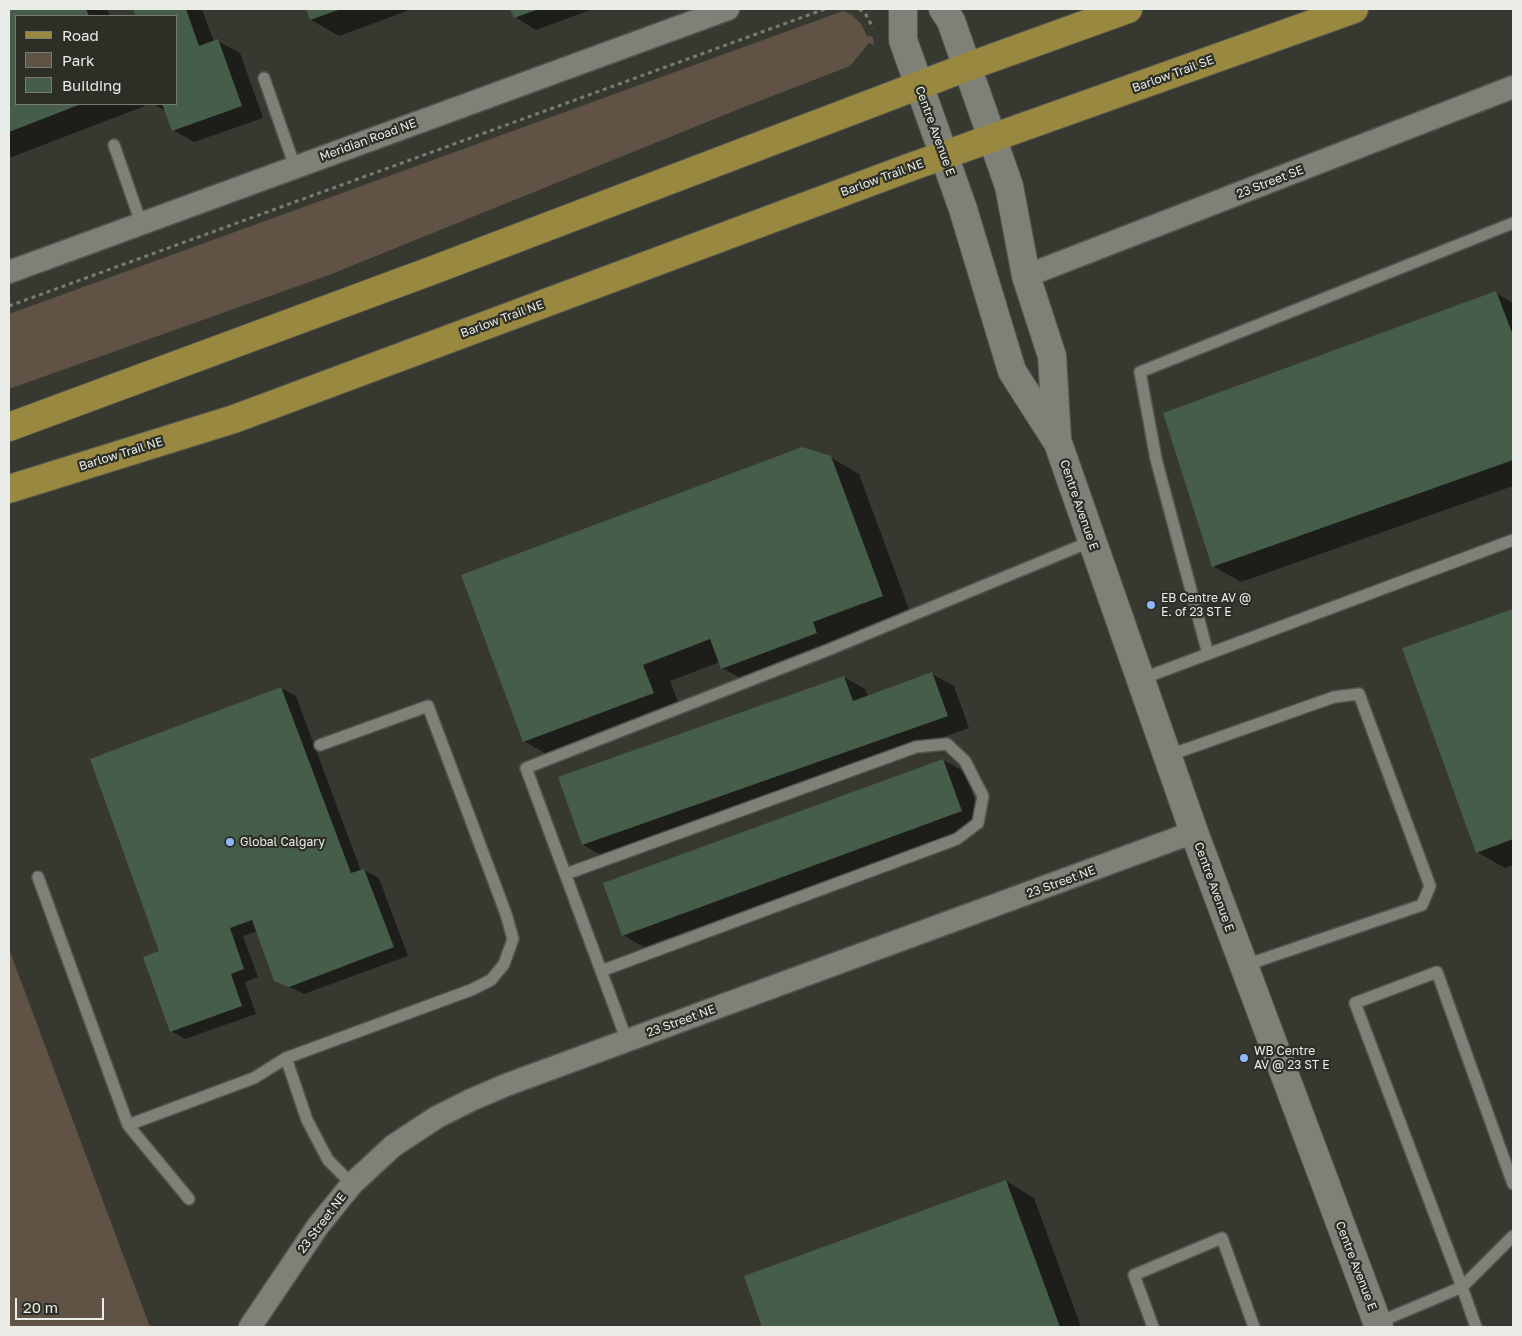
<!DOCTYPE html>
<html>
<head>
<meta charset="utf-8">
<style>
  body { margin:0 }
  #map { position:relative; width:1522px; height:1336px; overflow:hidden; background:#373931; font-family:"Golos Text",sans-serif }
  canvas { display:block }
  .frame { position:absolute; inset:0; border:10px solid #eaece7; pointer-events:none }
  .legend { position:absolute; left:15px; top:15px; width:162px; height:90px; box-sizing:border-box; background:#2d2f27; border:1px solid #797b74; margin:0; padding:6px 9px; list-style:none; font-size:15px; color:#eaece7 }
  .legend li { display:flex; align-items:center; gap:10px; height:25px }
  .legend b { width:25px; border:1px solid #797b74 }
  .scale { position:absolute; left:15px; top:1298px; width:89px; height:22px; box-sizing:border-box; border:2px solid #eaece7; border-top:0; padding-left:6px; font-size:15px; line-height:18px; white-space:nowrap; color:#eaece7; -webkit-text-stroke:4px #2d2f27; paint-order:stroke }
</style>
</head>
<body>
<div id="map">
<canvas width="1522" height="1336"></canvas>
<div class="frame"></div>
<ul class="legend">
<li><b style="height:6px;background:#99883f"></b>Road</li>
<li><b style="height:14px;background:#605245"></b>Park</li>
<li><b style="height:14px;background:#455d49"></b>Building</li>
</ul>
<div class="scale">20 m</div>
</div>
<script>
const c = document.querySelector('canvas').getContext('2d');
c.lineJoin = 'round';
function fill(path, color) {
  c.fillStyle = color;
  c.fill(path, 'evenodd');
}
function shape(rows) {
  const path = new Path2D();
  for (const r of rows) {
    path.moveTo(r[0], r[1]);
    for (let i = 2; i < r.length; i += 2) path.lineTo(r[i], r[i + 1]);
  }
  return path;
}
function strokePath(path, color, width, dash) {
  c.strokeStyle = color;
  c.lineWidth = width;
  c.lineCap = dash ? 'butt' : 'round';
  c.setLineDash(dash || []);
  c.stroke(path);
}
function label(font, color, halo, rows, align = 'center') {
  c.font = font + ' "Golos Text",sans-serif';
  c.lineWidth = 4.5;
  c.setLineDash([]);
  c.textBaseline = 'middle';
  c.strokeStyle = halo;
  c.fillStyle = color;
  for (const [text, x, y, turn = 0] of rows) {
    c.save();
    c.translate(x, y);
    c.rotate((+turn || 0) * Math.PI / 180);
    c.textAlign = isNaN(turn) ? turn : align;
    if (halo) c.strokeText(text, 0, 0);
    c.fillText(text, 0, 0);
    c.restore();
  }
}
fill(shape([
  [843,11,852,15,861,24,867,36,873,37,874,45,869,43,850,66,744,107,329,275,9,389,9,314],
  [9,949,150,1327,9,1327]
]), '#605245');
fill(shape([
  [9,9,107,9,110,16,16,16,16,104,144,104,145,106,9,158],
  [135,9,202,9,214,42,218,41,240,53,263,118,194,142,173,130,166,111,153,104,176,104,176,16,137,16],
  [307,9,406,9,407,11,339,36,311,20],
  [511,9,593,9,536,30,515,17],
  [1496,293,1513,303,1513,486,1241,582,1213,566],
  [830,457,859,474,910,612,840,638,844,649,751,684,722,668,720,662,670,681,681,710,553,758,524,741],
  [1513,610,1513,865,1505,868,1477,852,1403,648],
  [932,674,954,686,969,728,605,857,583,845,844,677,865,689,868,697],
  [281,688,296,696,361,871,364,870,379,878,408,956,304,994,275,980,257,931,243,936,258,977,245,982,256,1014,185,1039,171,1031,161,952],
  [943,760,965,772,983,823,644,947,623,935],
  [1006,1181,1034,1198,1081,1327,764,1327,745,1277]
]), '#0007');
fill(shape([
  [9,9,86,9,89,16,16,16,16,104,81,104,9,132],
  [133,9,186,9,199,46,218,39,242,106,172,131,162,104,176,104,176,16,136,16],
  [306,9,341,9,310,20],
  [510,9,539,9,514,18],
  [1496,291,1513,335,1513,460,1212,567,1163,413],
  [802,447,831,456,883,596,813,622,817,633,721,669,710,639,643,665,654,693,523,742,461,575],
  [1513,609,1513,839,1476,853,1402,648],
  [932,672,948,716,582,845,558,777,844,676,853,701],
  [281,687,351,873,364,869,394,947,289,987,274,981,252,920,230,928,244,969,231,974,242,1006,170,1032,143,957,159,951,90,759],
  [943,759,962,811,622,936,603,883],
  [1006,1180,1060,1327,762,1327,744,1276]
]), '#455d49');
const lane = shape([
  [264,78,295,167],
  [114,145,141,223],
  [1208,654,1156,459,1140,372,1513,223],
  [1141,679,1513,540],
  [320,745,428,706,506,914,513,939,504,964,491,980,471,990,286,1058,307,1120,328,1160,352,1184],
  [1167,756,1334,697,1359,694,1430,886,1422,905,1243,966],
  [566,874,916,747,947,744,965,761,983,796,978,823,957,839,601,971],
  [38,877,128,1125,254,1078,286,1058],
  [627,1041,526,768,828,650,1092,541],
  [128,1125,189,1199],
  [1377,1323,1462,1287,1513,1236],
  [1153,1327,1134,1275,1222,1238,1254,1327],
  [1476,1327,1462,1287,1355,1003,1437,972,1513,1184]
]);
const street = shape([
  [9,272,728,9],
  [1026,276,1513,87],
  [250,1327,318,1226,352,1184,393,1146,437,1117,471,1100,506,1085,1194,832]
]);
const secondary = shape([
  [903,9,903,40,963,209,1012,371,1058,443,1194,832,1379,1327],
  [943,9,951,21,1009,186,1026,276,1052,356,1057,439]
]);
const primary = shape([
  [9,427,436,269,967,67,1128,9],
  [9,489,234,419,908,168,1354,9]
]);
strokePath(lane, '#53554f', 14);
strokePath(street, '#53554f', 25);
strokePath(secondary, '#53554f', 30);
strokePath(primary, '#53554f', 30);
strokePath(shape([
  [859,9,865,13,873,28],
  [9,306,825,9]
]), '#797b74', 3, [4, 4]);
strokePath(lane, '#7e8178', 11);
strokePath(street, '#7e8178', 22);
strokePath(secondary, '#7e8178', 28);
strokePath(primary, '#99883f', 28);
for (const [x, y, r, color] of [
  [1151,605,5,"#91b8fd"],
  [230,842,5,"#91b8fd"],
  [1244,1058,5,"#91b8fd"]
]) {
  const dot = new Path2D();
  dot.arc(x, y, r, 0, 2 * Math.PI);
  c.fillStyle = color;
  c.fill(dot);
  strokePath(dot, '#2d2f27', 2);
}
label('12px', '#eaece7', '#2d2f27', [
  ["Barlow Trail SE",1173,74,-20],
  ["Centre Avenue E",935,131,70],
  ["Meridian Road NE",368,140,-20],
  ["Barlow Trail NE",882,178,-20],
  ["23 Street SE",1270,182,-21],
  ["Barlow Trail NE",502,319,-20],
  ["Barlow Trail NE",121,454,-17],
  ["Centre Avenue E",1079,505,71],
  ["23 Street NE",1061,882,-20],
  ["Centre Avenue E",1214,887,70],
  ["23 Street NE",681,1021,-20],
  ["23 Street NE",322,1223,-53],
  ["Centre Avenue E",1356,1266,69]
]);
label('12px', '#eaece7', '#2d2f27', [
  ["EB Centre AV @",1161,598],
  ["E. of 23 ST E",1161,612],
  ["Global Calgary",240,842],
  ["WB Centre",1254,1051],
  ["AV @ 23 ST E",1254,1065]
], 'left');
</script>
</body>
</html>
